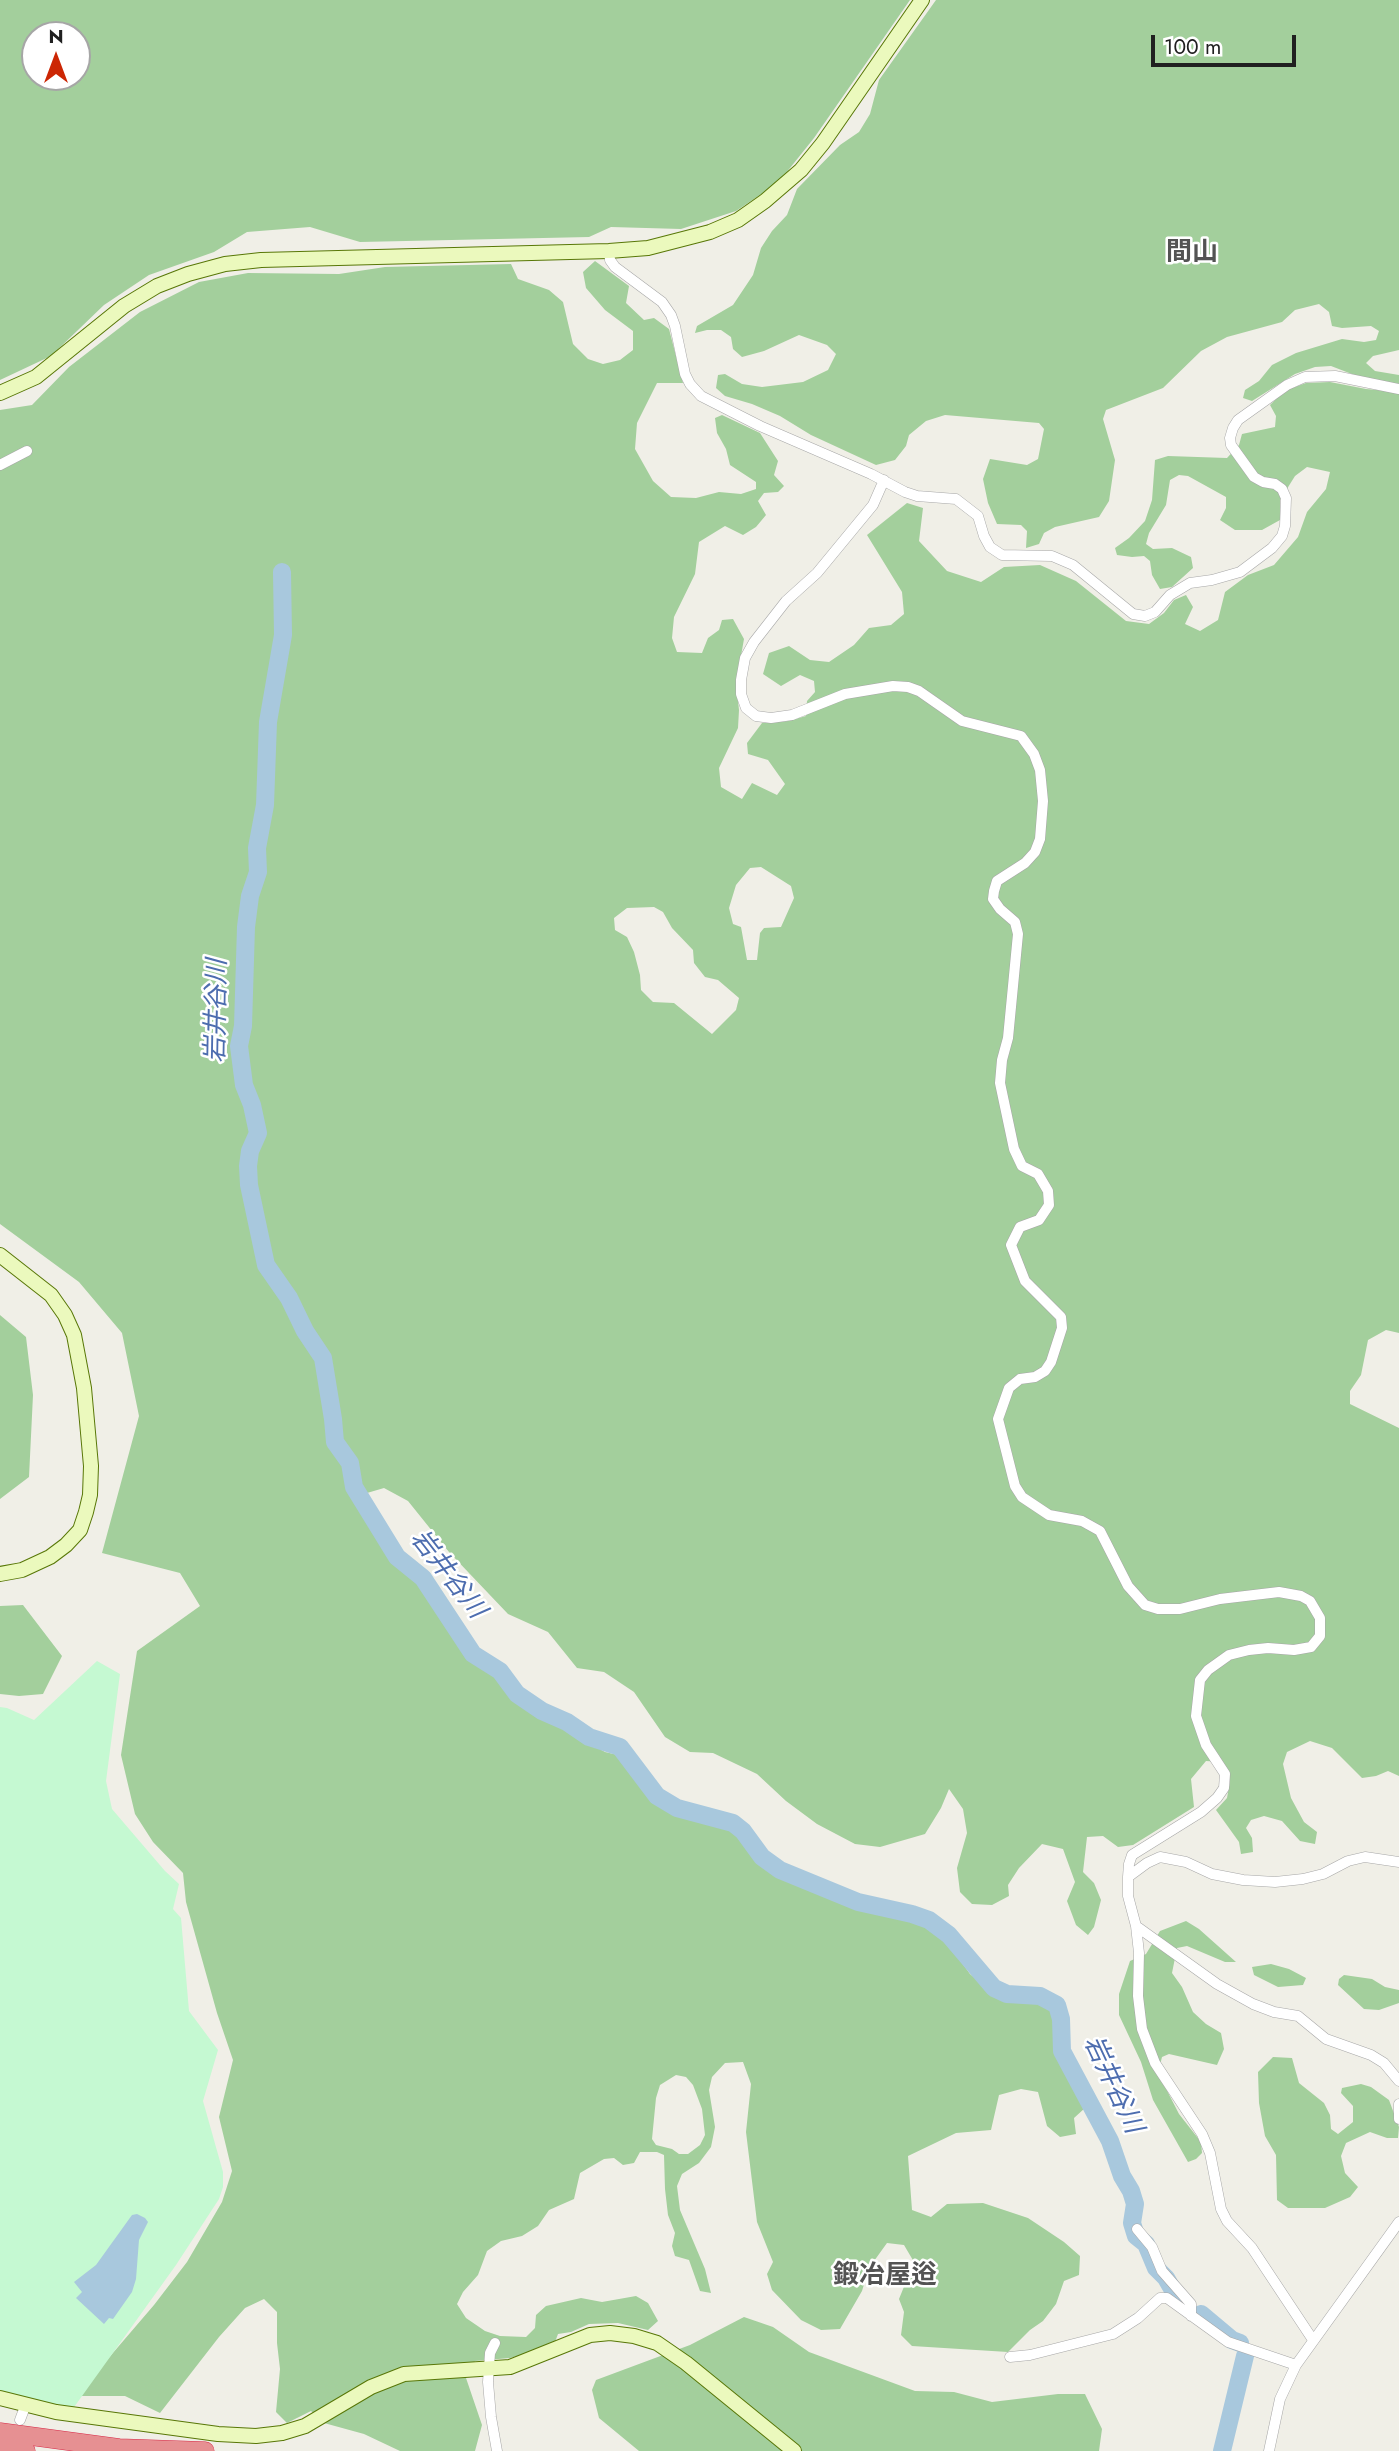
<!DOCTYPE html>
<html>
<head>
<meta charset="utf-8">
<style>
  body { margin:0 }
  #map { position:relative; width:1399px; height:2451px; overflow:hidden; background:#f0efe7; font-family:Jost,sans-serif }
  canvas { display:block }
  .north { position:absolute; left:21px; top:21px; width:70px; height:70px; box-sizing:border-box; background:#fff; border:2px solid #a6a6a6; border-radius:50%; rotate:0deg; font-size:19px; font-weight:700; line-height:28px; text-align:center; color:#202020 }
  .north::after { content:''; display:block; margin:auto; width:24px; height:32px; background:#cc2604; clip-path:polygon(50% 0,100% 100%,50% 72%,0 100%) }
  .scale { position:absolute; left:1151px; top:35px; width:145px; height:32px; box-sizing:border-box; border:4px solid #202020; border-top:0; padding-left:9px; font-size:21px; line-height:24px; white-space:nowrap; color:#202020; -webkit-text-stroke:5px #fff; paint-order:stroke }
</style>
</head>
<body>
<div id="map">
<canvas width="1399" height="2451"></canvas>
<div class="north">N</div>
<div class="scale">100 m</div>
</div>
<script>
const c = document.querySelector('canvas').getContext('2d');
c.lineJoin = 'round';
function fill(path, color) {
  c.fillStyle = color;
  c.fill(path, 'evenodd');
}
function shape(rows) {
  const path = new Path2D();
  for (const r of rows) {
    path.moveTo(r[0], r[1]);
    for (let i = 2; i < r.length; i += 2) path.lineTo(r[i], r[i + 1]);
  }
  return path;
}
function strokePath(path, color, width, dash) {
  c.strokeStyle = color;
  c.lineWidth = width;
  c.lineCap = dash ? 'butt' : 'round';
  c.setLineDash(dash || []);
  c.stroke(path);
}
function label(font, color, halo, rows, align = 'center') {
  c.font = font + ' Jost,"Noto Sans JP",sans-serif';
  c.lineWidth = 5;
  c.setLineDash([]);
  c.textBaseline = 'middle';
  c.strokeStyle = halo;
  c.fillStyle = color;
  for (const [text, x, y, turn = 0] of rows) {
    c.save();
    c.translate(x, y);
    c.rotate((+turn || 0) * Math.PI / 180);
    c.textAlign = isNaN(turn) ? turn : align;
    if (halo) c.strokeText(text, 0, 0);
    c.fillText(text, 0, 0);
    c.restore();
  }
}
fill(shape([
  [0,0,910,0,814,138,778,183,736,211,681,229,611,227,589,237,360,242,310,227,247,232,214,252,149,275,104,305,51,356,0,380],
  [35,35,77,35,77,77,35,77],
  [936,0,1399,0,1399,350,1373,356,1366,363,1375,371,1399,375,1399,385,1357,376,1331,366,1315,367,1295,374,1252,401,1243,398,1245,390,1259,381,1272,365,1296,353,1342,339,1364,342,1376,340,1379,331,1371,326,1342,328,1332,326,1329,312,1319,304,1295,310,1282,322,1227,337,1201,351,1163,388,1106,410,1103,419,1115,460,1109,501,1099,517,1055,527,1044,533,1039,544,1026,548,1027,531,1021,525,997,524,988,503,983,479,990,459,1027,465,1038,459,1044,429,1039,423,945,415,926,421,909,435,906,446,895,460,876,465,811,435,780,416,752,404,725,396,716,388,718,375,725,374,742,384,762,387,803,382,828,370,836,354,827,345,799,335,764,351,742,357,733,349,731,337,721,330,707,330,695,333,697,326,733,305,753,275,761,248,772,231,787,215,797,189,840,145,859,132,870,114,879,80],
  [595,261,629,286,626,303,644,320,654,318,669,329,683,383,657,383,637,423,635,449,653,481,671,497,696,498,719,492,741,494,756,489,756,482,730,465,726,449,717,433,715,418,722,415,760,433,778,461,774,475,784,486,778,492,764,493,758,501,766,515,756,527,743,535,725,526,699,542,695,574,674,617,672,638,677,652,702,653,708,638,719,630,722,620,733,619,744,639,736,684,739,710,738,728,719,768,721,787,742,799,752,783,777,795,785,784,768,760,748,754,747,743,762,723,788,721,806,716,807,701,815,692,814,681,800,675,781,686,763,674,769,653,789,646,810,660,829,662,854,645,869,628,891,625,904,614,902,592,867,535,907,503,923,508,919,541,947,571,981,582,1004,567,1040,565,1076,581,1126,621,1149,624,1164,613,1174,600,1186,595,1193,607,1185,624,1200,631,1218,620,1225,592,1248,575,1274,565,1298,537,1307,512,1326,489,1330,472,1307,467,1295,476,1280,500,1280,520,1262,530,1235,530,1220,520,1226,508,1226,497,1188,476,1179,475,1170,480,1166,505,1149,533,1146,544,1153,549,1172,548,1191,557,1193,568,1172,587,1160,589,1152,575,1150,561,1144,556,1132,557,1117,555,1115,548,1129,538,1145,521,1152,500,1155,460,1168,456,1227,458,1239,445,1242,434,1275,427,1276,416,1270,405,1284,391,1306,383,1330,382,1366,389,1399,392,1399,1333,1386,1330,1368,1340,1361,1375,1350,1391,1350,1404,1399,1428,1399,1776,1388,1771,1376,1776,1362,1778,1332,1748,1310,1741,1287,1752,1283,1764,1291,1798,1304,1822,1317,1832,1315,1844,1300,1841,1282,1821,1264,1816,1251,1820,1246,1828,1252,1838,1253,1852,1241,1854,1239,1842,1216,1810,1227,1798,1230,1781,1221,1762,1206,1761,1191,1779,1194,1807,1133,1845,1118,1847,1103,1836,1087,1837,1083,1872,1094,1883,1101,1900,1094,1927,1088,1935,1076,1925,1067,1901,1075,1882,1063,1849,1042,1844,1019,1868,1008,1885,1009,1896,992,1905,972,1904,960,1892,957,1868,967,1833,963,1809,949,1789,941,1808,925,1834,880,1847,855,1844,817,1824,786,1801,757,1774,713,1753,690,1752,665,1737,634,1692,604,1672,577,1668,548,1632,508,1614,449,1552,408,1501,384,1488,367,1493,365,1509,393,1560,418,1581,438,1605,465,1650,500,1680,520,1703,605,1752,618,1755,655,1801,680,1814,724,1825,740,1833,762,1864,802,1886,844,1904,923,1924,943,1936,970,1974,1001,1999,1032,2000,1053,2009,1059,2023,1058,2054,1085,2108,1074,2118,1076,2134,1060,2137,1047,2126,1038,2092,1021,2089,999,2095,991,2130,956,2133,908,2156,912,2210,931,2217,947,2204,983,2203,1028,2218,1064,2242,1080,2256,1079,2275,1064,2281,1056,2304,1043,2321,1030,2330,1008,2352,912,2346,901,2335,904,2312,899,2299,914,2262,904,2245,887,2243,869,2268,862,2291,840,2329,821,2330,801,2320,772,2290,767,2274,773,2262,757,2222,746,2132,751,2084,743,2062,725,2063,712,2077,709,2090,715,2127,711,2147,699,2163,682,2174,677,2186,680,2210,705,2269,711,2293,700,2291,689,2260,675,2256,672,2246,675,2233,668,2215,665,2189,664,2155,657,2152,640,2152,634,2163,623,2165,614,2158,604,2159,580,2173,574,2199,549,2210,538,2226,522,2236,501,2241,487,2251,478,2275,463,2292,457,2304,466,2318,485,2331,500,2336,526,2337,535,2328,536,2315,546,2306,581,2298,602,2302,636,2296,648,2303,658,2321,648,2330,618,2323,589,2324,571,2332,558,2334,555,2342,537,2351,510,2358,475,2361,466,2378,482,2425,475,2451,400,2451,364,2434,324,2423,311,2411,287,2423,276,2412,280,2369,277,2343,277,2312,264,2299,245,2308,219,2337,160,2413,125,2396,76,2396,154,2305,187,2262,222,2202,232,2171,219,2117,233,2060,217,2013,186,1902,183,1873,153,1842,135,1814,121,1755,137,1651,200,1606,180,1573,102,1553,139,1416,122,1333,79,1282,0,1224,0,410,32,405,69,367,140,312,199,282,248,273,339,274,385,267,511,264,518,279,549,290,563,302,573,344,588,359,603,364,620,360,633,350,633,331,605,310,586,288,583,272],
  [761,867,791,886,794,898,781,927,764,928,760,933,757,960,747,960,741,927,733,924,729,908,736,885,750,868],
  [654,907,663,912,672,928,693,950,694,963,705,977,718,980,739,998,736,1010,712,1034,674,1003,653,1002,641,990,640,975,634,952,627,937,615,930,614,918,627,908],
  [676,2075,686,2077,693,2085,702,2109,705,2135,700,2145,688,2154,679,2154,672,2149,656,2145,652,2139,656,2098,660,2085],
  [0,1315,26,1337,33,1395,29,1477,0,1499],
  [23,1605,62,1656,43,1694,19,1696,0,1694,0,1606],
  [1186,1921,1199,1929,1236,1962,1225,1962,1187,1946,1177,1948,1172,1973,1182,1987,1193,2012,1206,2024,1221,2033,1224,2049,1217,2065,1169,2054,1162,2057,1158,2073,1179,2114,1201,2142,1202,2153,1196,2159,1188,2162,1153,2100,1141,2062,1119,2015,1119,1994,1130,1961,1146,1954,1160,1931],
  [1271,1964,1289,1969,1306,1978,1303,1985,1278,1987,1254,1975,1252,1967],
  [1344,1975,1372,1979,1385,1987,1399,1990,1399,2003,1379,2010,1364,2009,1338,1985,1339,1979],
  [1273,2057,1292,2058,1299,2083,1324,2103,1330,2115,1331,2129,1338,2134,1353,2122,1353,2106,1341,2093,1342,2088,1361,2084,1371,2087,1389,2100,1399,2127,1398,2138,1387,2138,1370,2132,1346,2143,1341,2156,1345,2173,1358,2187,1350,2197,1325,2208,1288,2208,1277,2200,1276,2155,1265,2136,1259,2103,1258,2072],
  [744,2317,773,2327,809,2352,915,2391,954,2392,992,2402,1058,2394,1085,2394,1102,2429,1099,2451,639,2451,599,2418,592,2390,596,2380,690,2345]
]), '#a3cf9c');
fill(shape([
  [97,1661,120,1674,106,1781,112,1809,165,1871,179,1884,173,1909,181,1918,189,2011,218,2050,203,2101,223,2172,223,2187,219,2199,176,2265,72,2410,0,2391,0,1707,7,1708,34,1720]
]), '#c5f9d2');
fill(shape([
  [137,2214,145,2218,148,2222,139,2240,136,2279,132,2292,113,2319,109,2318,104,2324,76,2298,82,2292,74,2282,96,2265,132,2215]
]), '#a8c8dd');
strokePath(shape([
  [282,572,283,635,268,722,265,805,257,848,258,872,250,896,246,927,243,1026,239,1046,244,1085,252,1105,258,1133,250,1151,248,1166,249,1185,266,1265,289,1298,305,1331,323,1358,333,1419,335,1442,350,1463,354,1487,397,1557,423,1578,473,1654,500,1671,517,1694,542,1711,567,1722,589,1737,620,1747,657,1796,677,1808,733,1823,743,1831,762,1857,780,1870,858,1902,912,1914,929,1920,949,1935,994,1988,1007,1994,1040,1996,1057,2005,1061,2019,1062,2051,1110,2141,1122,2176,1131,2191,1135,2204,1132,2223,1136,2236,1146,2244,1156,2268,1166,2278,1174,2292,1184,2303],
  [1201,2314,1232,2340,1240,2343],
  [1222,2451,1245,2356]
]), '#a8c8dd', 18);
const street = shape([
  [609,251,610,260,615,267,662,302,671,315,675,326,685,374,690,384,701,396,760,426,871,474,905,492,917,496,956,499,978,516,984,536,990,547,1002,555,1052,556,1073,565,1133,614,1145,616,1155,612,1170,595,1190,583,1212,580,1240,572,1272,548,1282,536,1285,526,1286,498,1282,489,1275,484,1263,482,1254,477,1231,445,1230,438,1233,428,1238,420,1287,385,1305,377,1335,376,1399,389],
  [0,465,27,451],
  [884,480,873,505,817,573,786,601,754,642,745,658,741,680,741,694,746,708,756,716,771,718,792,715,845,694,893,686,908,687,919,691,962,721,1021,736,1034,754,1040,770,1043,801,1040,839,1035,852,1025,863,997,881,994,891,993,899,1000,909,1015,922,1018,934,1008,1038,1002,1060,1000,1083,1014,1149,1022,1166,1038,1174,1048,1191,1049,1205,1039,1220,1020,1227,1011,1245,1025,1281,1061,1317,1062,1328,1051,1362,1045,1371,1035,1377,1020,1379,1009,1388,998,1419,1015,1486,1022,1497,1049,1515,1082,1521,1100,1531,1128,1586,1145,1605,1158,1609,1180,1609,1220,1599,1279,1592,1301,1596,1310,1601,1320,1618,1320,1636,1311,1647,1294,1650,1268,1648,1249,1650,1229,1655,1208,1670,1200,1680,1196,1716,1206,1745,1225,1774,1224,1788,1217,1798,1201,1812,1132,1855,1129,1864,1128,1877,1128,1896,1136,1926,1139,1953,1138,1996,1142,2029,1155,2063,1202,2134,1210,2153,1221,2209,1227,2221,1252,2248,1313,2340],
  [1128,1877,1147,1863,1160,1857,1186,1862,1212,1874,1243,1880,1275,1882,1303,1879,1323,1874,1348,1861,1365,1857,1399,1862],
  [1136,1926,1217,1984,1253,2004,1274,2012,1298,2016,1326,2039,1371,2055,1384,2063,1399,2081],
  [1399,2104,1399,2119],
  [1137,2229,1152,2247,1162,2271,1191,2304,1191,2316],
  [495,2343,490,2353,488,2382,491,2417,497,2451],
  [1010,2357,1030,2355,1113,2334,1138,2318,1160,2298,1167,2298,1228,2342,1296,2365],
  [20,2420,26,2404],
  [1269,2451,1280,2399,1296,2365,1399,2222]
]);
const secondary = shape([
  [0,393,36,377,124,306,157,286,188,274,225,264,261,260,609,251,648,248,710,232,738,220,765,201,801,170,823,143,922,0],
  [0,1255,51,1295,65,1315,74,1335,84,1388,91,1466,90,1495,86,1512,80,1530,66,1545,50,1557,22,1570,0,1574],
  [0,2398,56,2412,218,2434,256,2436,282,2433,305,2426,371,2387,404,2374,510,2367,590,2335,610,2333,634,2336,657,2343,686,2363,794,2451]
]);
const highway = shape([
  [0,2432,119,2448,205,2451],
  [0,2445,26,2451]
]);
strokePath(street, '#a7a7a7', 11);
strokePath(secondary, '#587707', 16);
strokePath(highway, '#d82a48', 19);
strokePath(street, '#fff', 10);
strokePath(secondary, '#ebf9bd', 14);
strokePath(highway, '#e69092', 18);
label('bold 26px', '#535353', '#fff', [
  ["間山",1192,254],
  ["鍛冶屋逧",885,2277]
]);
label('italic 26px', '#4d6daf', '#fff', [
  ["岩井谷川",218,1011,-89],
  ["岩井谷川",447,1575,52],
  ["岩井谷川",1112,2085,65]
]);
</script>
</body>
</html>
